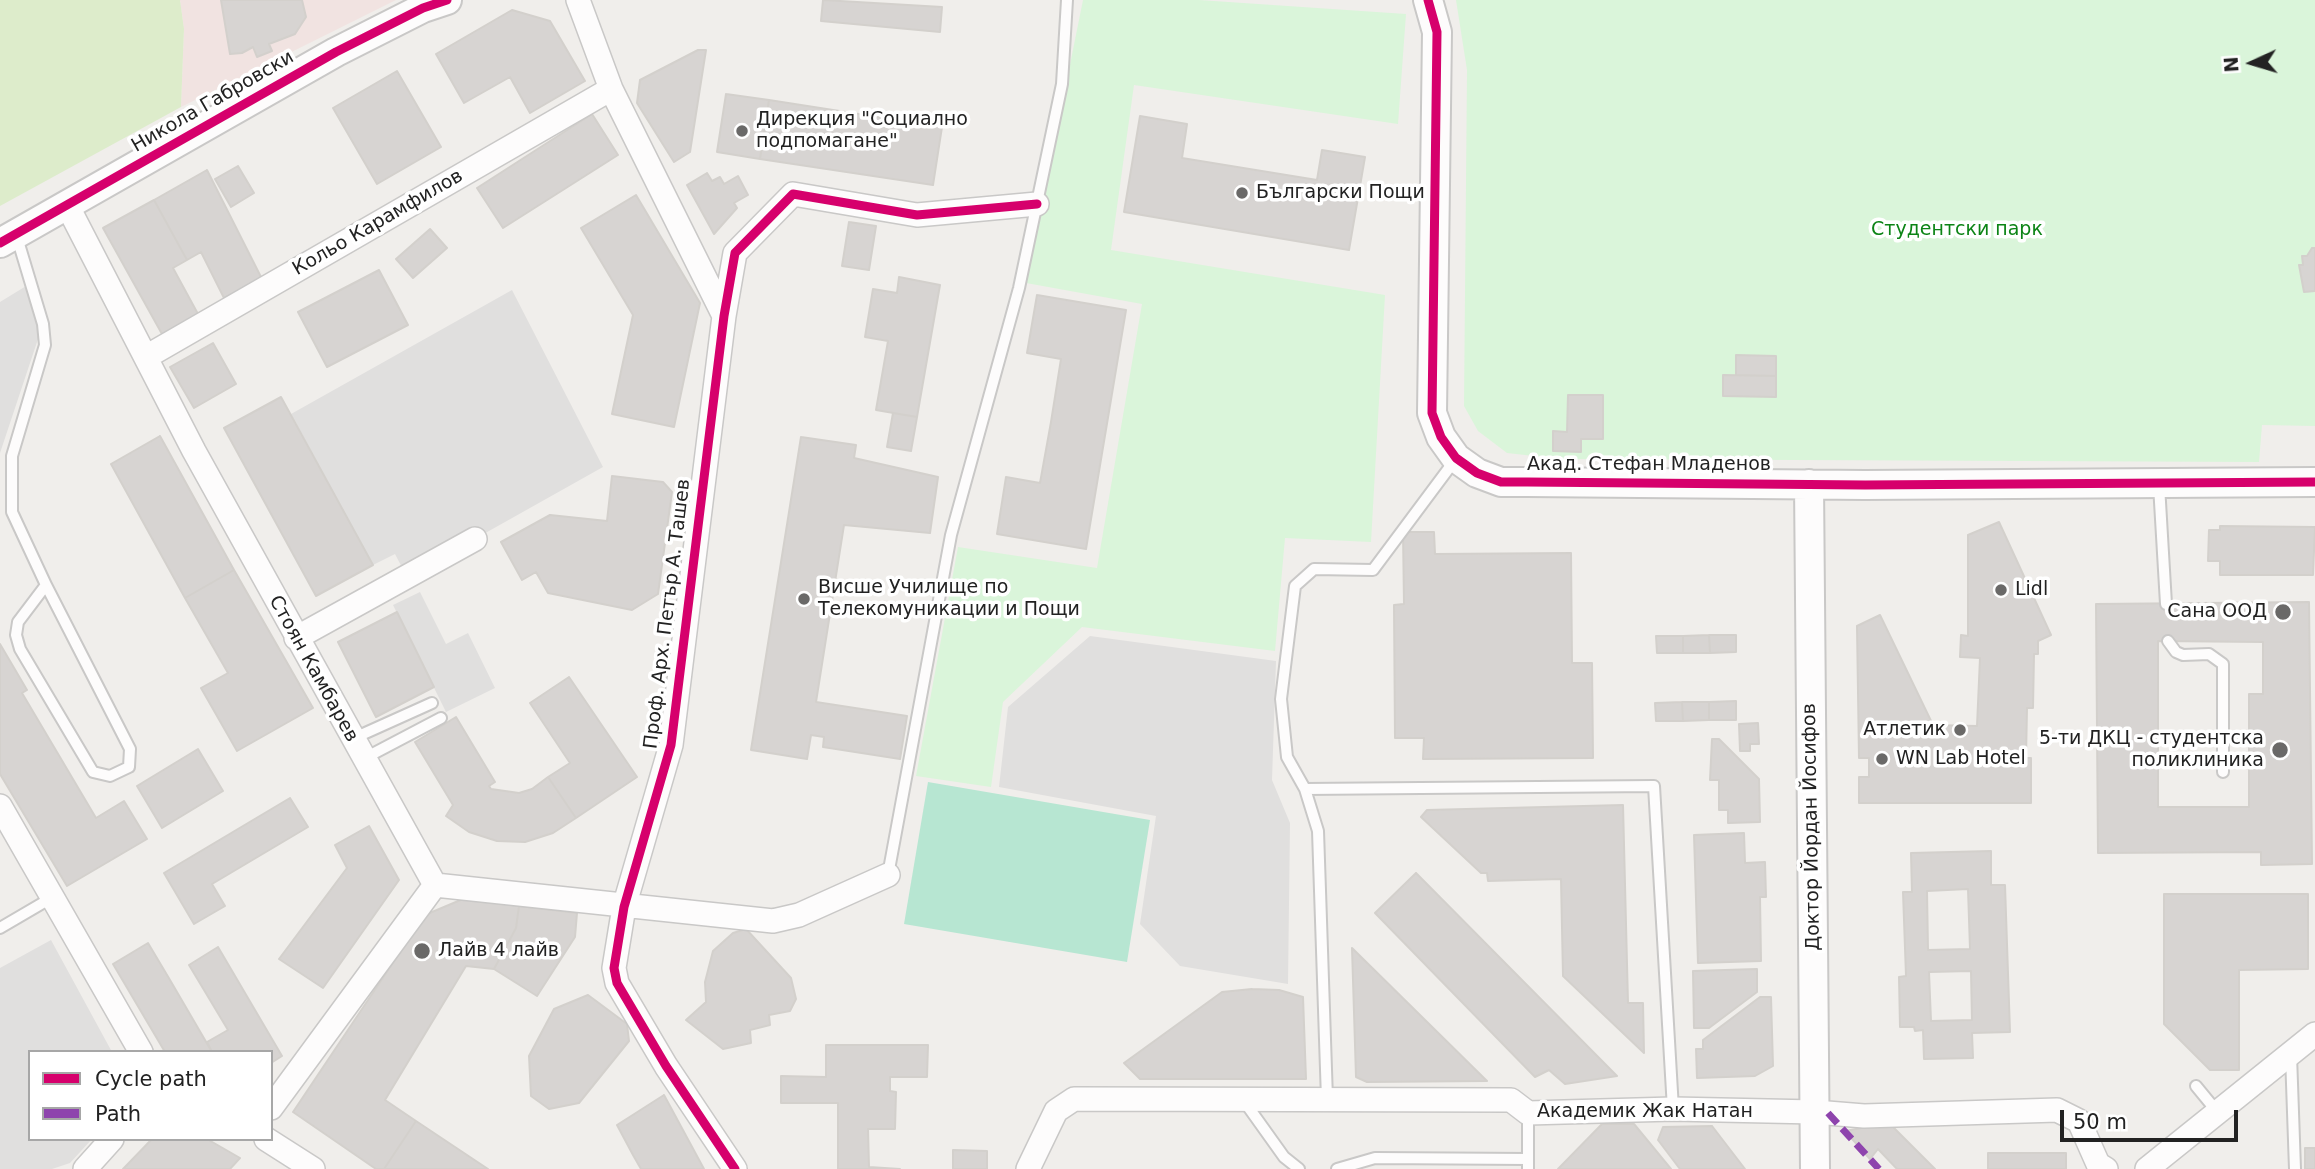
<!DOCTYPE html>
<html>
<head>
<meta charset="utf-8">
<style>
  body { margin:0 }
  #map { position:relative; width:2315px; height:1169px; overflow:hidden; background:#f0eeeb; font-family:"DejaVu Sans",sans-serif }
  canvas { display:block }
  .legend { position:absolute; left:28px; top:1050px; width:245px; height:91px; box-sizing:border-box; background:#fff; border:2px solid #a7a7a7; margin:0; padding:9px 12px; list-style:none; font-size:21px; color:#222 }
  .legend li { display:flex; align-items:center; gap:14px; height:35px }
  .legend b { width:35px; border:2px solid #a7a7a7 }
  .north { position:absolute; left:2217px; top:28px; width:70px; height:70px; -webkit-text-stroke:5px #fff; paint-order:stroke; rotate:266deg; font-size:19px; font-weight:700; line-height:28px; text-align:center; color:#222 }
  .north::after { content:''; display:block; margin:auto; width:24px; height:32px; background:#222; clip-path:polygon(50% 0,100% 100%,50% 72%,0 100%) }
  .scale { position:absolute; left:2060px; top:1110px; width:178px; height:32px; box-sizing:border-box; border:4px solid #222; border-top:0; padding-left:9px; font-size:21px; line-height:24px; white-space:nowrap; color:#222; -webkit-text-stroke:5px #fff; paint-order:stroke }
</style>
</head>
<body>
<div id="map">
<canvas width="2315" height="1169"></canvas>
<ul class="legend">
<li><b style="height:9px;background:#d6006c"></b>Cycle path</li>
<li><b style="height:9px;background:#8e44ad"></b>Path</li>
</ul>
<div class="north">N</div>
<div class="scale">50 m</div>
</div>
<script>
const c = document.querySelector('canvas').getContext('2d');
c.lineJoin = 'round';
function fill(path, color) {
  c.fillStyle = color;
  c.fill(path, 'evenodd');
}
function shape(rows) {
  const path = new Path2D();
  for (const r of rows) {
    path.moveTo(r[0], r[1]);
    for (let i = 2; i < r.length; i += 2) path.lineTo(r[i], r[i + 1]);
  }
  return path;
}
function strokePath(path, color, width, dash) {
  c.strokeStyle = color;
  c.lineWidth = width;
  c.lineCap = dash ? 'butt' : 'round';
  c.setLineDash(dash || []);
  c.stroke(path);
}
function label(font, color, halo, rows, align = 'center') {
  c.font = font + ' "DejaVu Sans",sans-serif';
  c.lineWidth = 7;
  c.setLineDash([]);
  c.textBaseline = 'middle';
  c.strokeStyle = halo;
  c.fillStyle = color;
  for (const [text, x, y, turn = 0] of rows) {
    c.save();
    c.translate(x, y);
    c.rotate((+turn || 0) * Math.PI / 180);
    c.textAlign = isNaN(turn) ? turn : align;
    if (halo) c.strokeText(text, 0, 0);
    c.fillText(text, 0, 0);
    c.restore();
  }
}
fill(shape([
  [180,0,396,0,181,107,184,29]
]), '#f1e3e1');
fill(shape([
  [0,0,180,0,184,29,181,107,0,206]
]), '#ddeccb');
fill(shape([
  [1083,0,1199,0,1406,14,1398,124,1134,85,1111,250,1385,295,1371,542,1285,538,1275,651,1082,627,1003,702,991,787,916,776,958,547,1097,568,1142,304,1026,283],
  [1456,0,2315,0,2315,426,2262,425,2259,462,1561,459,1507,453,1478,431,1464,406,1467,70]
]), '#daf5da');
fill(shape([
  [928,782,1150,820,1127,962,904,924]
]), '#b7e6d2');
fill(shape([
  [31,283,43,324,0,453,0,302],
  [512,290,603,467,407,577,395,554,373,565,291,414],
  [420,592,446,644,468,633,495,688,446,712,393,605],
  [1090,636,1276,661,1272,780,1290,823,1288,984,1180,966,1140,924,1156,816,999,787,1008,707],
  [51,940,112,1052,30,1052,30,1139,92,1139,70,1163,52,1169,0,1169,0,968]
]), '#e0dfde');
const building = shape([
  [221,0,302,0,306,17,295,34,269,44,272,51,257,57,253,47,242,53,230,54,221,0],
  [823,0,942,7,940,32,821,21,823,0],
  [512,10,550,21,585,81,530,113,510,77,464,103,436,54,512,10],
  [698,50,706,50,690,152,674,162,637,103,640,80,698,50],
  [397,71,441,147,377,184,333,108,397,71],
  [726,94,769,100,760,159,717,152,726,94],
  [769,100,942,127,933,185,760,159,769,100],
  [592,114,618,155,503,228,477,188,592,114],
  [1140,116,1187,124,1182,158,1317,180,1322,150,1365,157,1349,250,1124,212,1140,116],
  [238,166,254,193,231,207,215,179,238,166],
  [207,170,262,279,224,298,201,252,187,260,154,200,207,170],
  [707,173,712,181,720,177,724,184,738,176,748,195,734,203,737,208,714,234,687,185,707,173],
  [636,195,700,303,674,427,612,414,633,315,581,228,636,195],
  [154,200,187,260,173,268,198,314,162,334,103,228,154,200],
  [849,222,876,226,869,270,842,266,849,222],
  [430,229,447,248,413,278,396,259,430,229],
  [2312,248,2315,248,2315,291,2304,292,2299,265,2303,265,2302,256,2307,256,2312,248],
  [379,270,408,325,327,367,298,312,379,270],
  [899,277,940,285,917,417,876,410,888,341,865,337,873,289,897,293,899,277],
  [1037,295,1126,310,1086,549,997,534,1006,477,1040,483,1051,422,1061,359,1027,353,1037,295],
  [213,343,236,384,194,408,170,367,213,343],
  [1736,355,1776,356,1776,376,1736,375,1736,355],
  [1723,375,1776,376,1776,397,1723,396,1723,375],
  [1568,395,1603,395,1603,439,1581,439,1581,452,1553,451,1553,431,1567,432,1568,395],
  [281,397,373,565,316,596,224,428,281,397],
  [893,413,917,417,911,451,887,447,893,413],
  [160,436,234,570,185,598,111,464,160,436],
  [801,437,856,445,854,458,938,477,930,533,844,525,816,702,907,716,900,759,823,747,824,737,811,735,807,759,751,750,801,437],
  [612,476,663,482,672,492,658,594,632,610,548,593,536,572,522,580,501,542,550,515,607,521,612,476],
  [1999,522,2051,635,2038,641,2038,654,2034,654,2033,708,2027,708,2026,758,2031,758,2031,803,1859,803,1859,777,1869,777,1869,758,1859,758,1857,626,1880,615,1933,725,1977,726,1980,658,1960,657,1961,635,1968,636,1968,535,1999,522],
  [2220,526,2315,527,2313,575,2220,575,2220,561,2208,561,2209,530,2220,530,2220,526],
  [1403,532,1434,532,1435,554,1571,553,1572,663,1592,663,1593,758,1423,759,1424,738,1395,738,1394,605,1404,604,1403,532],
  [234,570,313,708,237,751,201,688,228,673,185,598,234,570],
  [2309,602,2312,864,2261,865,2261,852,2098,853,2096,604,2309,602],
  [2158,641,2263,642,2263,694,2249,694,2249,807,2158,807,2158,641],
  [397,612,434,687,376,717,338,642,397,612],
  [1709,635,1710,653,1683,653,1683,636,1709,635],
  [1709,635,1736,635,1736,652,1710,653,1709,635],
  [1656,636,1683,636,1683,653,1657,653,1656,636],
  [0,644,27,690,22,693,96,818,124,801,147,839,67,886,0,774,0,644],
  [569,677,637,777,576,818,548,777,570,763,530,703,569,677],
  [1736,701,1736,720,1709,720,1709,702,1736,701],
  [1682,702,1683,721,1656,721,1655,703,1682,702],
  [1682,702,1709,702,1709,720,1683,721,1682,702],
  [456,717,495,782,489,786,491,789,519,793,532,789,548,777,576,818,553,833,525,842,497,841,469,832,446,816,453,805,415,742,456,717],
  [1758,723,1759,744,1750,744,1750,751,1740,751,1739,724,1758,723],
  [1712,739,1719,739,1759,779,1760,822,1728,823,1728,810,1719,810,1719,780,1710,780,1712,739],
  [198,749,223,791,162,828,137,786,198,749],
  [290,798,308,827,212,884,225,906,194,924,164,873,290,798],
  [1623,805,1628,1003,1643,1003,1644,1053,1563,976,1561,879,1488,881,1487,873,1481,873,1421,817,1427,810,1623,805],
  [369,826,399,880,323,988,279,959,347,868,335,845,369,826],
  [1744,833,1745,863,1765,862,1766,897,1760,897,1761,961,1698,963,1694,835,1744,833],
  [1991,851,1991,885,2005,885,2010,1032,1972,1033,1973,1058,1924,1059,1923,1030,1915,1031,1914,1027,1900,1027,1899,977,1906,976,1903,892,1912,892,1911,853,1991,851],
  [1968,889,1970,949,1928,950,1927,891,1968,889],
  [1971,971,1972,1020,1931,1021,1929,972,1971,971],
  [1416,873,1617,1076,1565,1084,1549,1070,1535,1077,1375,913,1416,873],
  [2164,894,2308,894,2308,969,2239,970,2239,1070,2210,1070,2164,1024,2164,894],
  [463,899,519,906,516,928,494,969,466,966,385,1100,416,1121,384,1169,376,1169,293,1112,425,915,463,899],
  [519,906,577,913,575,937,537,996,494,969,516,928,519,906],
  [746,929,791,978,796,999,790,1011,769,1015,770,1025,750,1030,751,1043,723,1049,686,1020,706,1002,705,982,713,951,733,933,746,929],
  [148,943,170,980,212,1052,165,1052,113,964,148,943],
  [218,947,282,1056,271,1063,271,1052,212,1052,207,1042,228,1030,189,965,218,947],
  [1352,948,1487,1081,1367,1082,1356,1077,1352,948],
  [1757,969,1757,992,1709,1028,1694,1028,1693,971,1757,969],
  [1252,989,1279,990,1303,997,1306,1079,1140,1079,1124,1063,1222,992,1252,989],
  [588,995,627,1024,629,1041,579,1103,549,1109,531,1096,529,1056,554,1009,588,995],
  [1760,997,1771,997,1773,1066,1755,1076,1697,1078,1696,1049,1703,1049,1703,1040,1760,997],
  [826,1045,928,1045,927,1077,890,1077,890,1091,896,1092,895,1129,868,1129,869,1167,900,1169,838,1169,838,1103,781,1103,781,1076,826,1077,826,1045],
  [664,1095,704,1169,641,1169,633,1155,617,1125,664,1095],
  [416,1121,488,1169,384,1169,416,1121],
  [1889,1123,1935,1169,1897,1169,1878,1149,1870,1159,1845,1131,1889,1123],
  [1602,1124,1634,1124,1671,1169,1558,1169,1602,1124],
  [1712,1126,1745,1169,1680,1169,1658,1140,1663,1127,1712,1126],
  [152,1139,207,1139,240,1158,230,1169,123,1169,152,1139],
  [2305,1148,2315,1148,2315,1169,2305,1169,2305,1148],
  [953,1150,987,1151,987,1169,953,1169,953,1150],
  [1988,1153,2066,1153,2066,1169,1988,1169,1988,1153]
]);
fill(building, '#d7d4d2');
strokePath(building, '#d3d0cc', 2);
const service = shape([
  [16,234,43,324,45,345,12,456,12,512,46,585,18,622,16,635,20,649,93,772,110,776,129,767,130,749,46,585],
  [2159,485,2166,604],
  [2168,641,2176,652,2183,655,2209,654,2223,664,2223,772],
  [352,739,432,703],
  [363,759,441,718],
  [1305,789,1654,786,1673,1109],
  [888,875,951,535,1019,288,1062,84,1067,0],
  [0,928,53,897],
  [2291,1055,2295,1169],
  [2196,1086,2219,1114],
  [1327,1099,1318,831,1305,789,1287,757,1281,699,1295,586,1314,569,1373,570,1455,460],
  [1244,1101,1284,1157,1299,1169],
  [1528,1113,1528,1169],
  [1337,1169,1375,1158,1528,1159]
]);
const minor = shape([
  [578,0,611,89,724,316],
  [67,205,194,451,435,885,271,1108],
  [146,357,611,89],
  [296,638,475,539],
  [0,806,141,1052],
  [435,885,773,921,799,915,888,875],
  [266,1139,313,1169],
  [85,1169,112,1139],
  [735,1169,666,1066,617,983,614,968,624,907,671,745,724,316,735,253,793,194,917,215,1037,204],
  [1028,1169,1056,1111,1074,1099,1511,1100,1528,1113,1673,1109,1815,1112,1864,1116,2057,1110,2079,1121,2098,1164,2106,1169],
  [2147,1169,2315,1034]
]);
const tertiary = shape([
  [1428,0,1437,32,1432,413,1441,437,1456,458,1477,473,1501,482,1527,482,1865,485,2315,482],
  [0,243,336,52,423,8,447,0],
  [1809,484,1815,1169]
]);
strokePath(service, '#c9c8c7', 14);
strokePath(minor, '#c9c8c7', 26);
strokePath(tertiary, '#c9c8c7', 32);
strokePath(service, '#fdfcfc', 10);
strokePath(minor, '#fdfcfc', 23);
strokePath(tertiary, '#fdfcfc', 28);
strokePath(shape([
  [1828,1113,1879,1169]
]), '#8e44ad', 7, [14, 7]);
strokePath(shape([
  [1428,0,1437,32,1432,413,1441,437,1456,458,1477,473,1501,482,1527,482,1865,485,2315,482],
  [0,243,336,52,423,8,447,0],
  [735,1169,666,1066,617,983,614,968,624,907,671,745,724,316,735,253,793,194,917,215,1037,204]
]), '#d6006c', 9);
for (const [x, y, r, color] of [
  [742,131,7,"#6a6968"],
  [1242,193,7,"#6a6968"],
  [2001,590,7,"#6a6968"],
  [804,599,7,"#6a6968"],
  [2283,612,9,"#6a6968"],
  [1960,730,7,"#6a6968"],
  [2280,750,9,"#6a6968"],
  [1882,759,7,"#6a6968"],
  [422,951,9,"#6a6968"]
]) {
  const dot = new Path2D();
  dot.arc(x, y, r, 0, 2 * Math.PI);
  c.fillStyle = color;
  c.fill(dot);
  strokePath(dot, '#fff', 2.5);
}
label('19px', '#222', '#fff', [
  ["Никола Габровски",213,102,-30],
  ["Кольо Карамфилов",378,223,-30],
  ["Акад. Стефан Младенов",1649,465],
  ["Проф. Арх. Петър А. Ташев",668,614,-83],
  ["Стоян Камбарев",313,669,61],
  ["Доктор Йордан Йосифов",1812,827,-91],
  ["Академик Жак Натан",1645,1112]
]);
label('19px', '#222', '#fff', [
  ["Дирекция \"Социално",756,120],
  ["подпомагане\"",756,142],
  ["Български Пощи",1256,193],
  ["Висше Училище по",818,588],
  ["Телекомуникации и Пощи",818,610],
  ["Lidl",2015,590],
  ["Сана ООД",2267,612,"right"],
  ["Атлетик",1946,730,"right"],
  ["5-ти ДКЦ - студентска",2264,739,"right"],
  ["поликлиника",2264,761,"right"],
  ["WN Lab Hotel",1896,759],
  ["Лайв 4 лайв",438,951]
], 'left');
label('19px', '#0c8416', '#fff', [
  ["Студентски парк",1957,230]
]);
</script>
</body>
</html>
